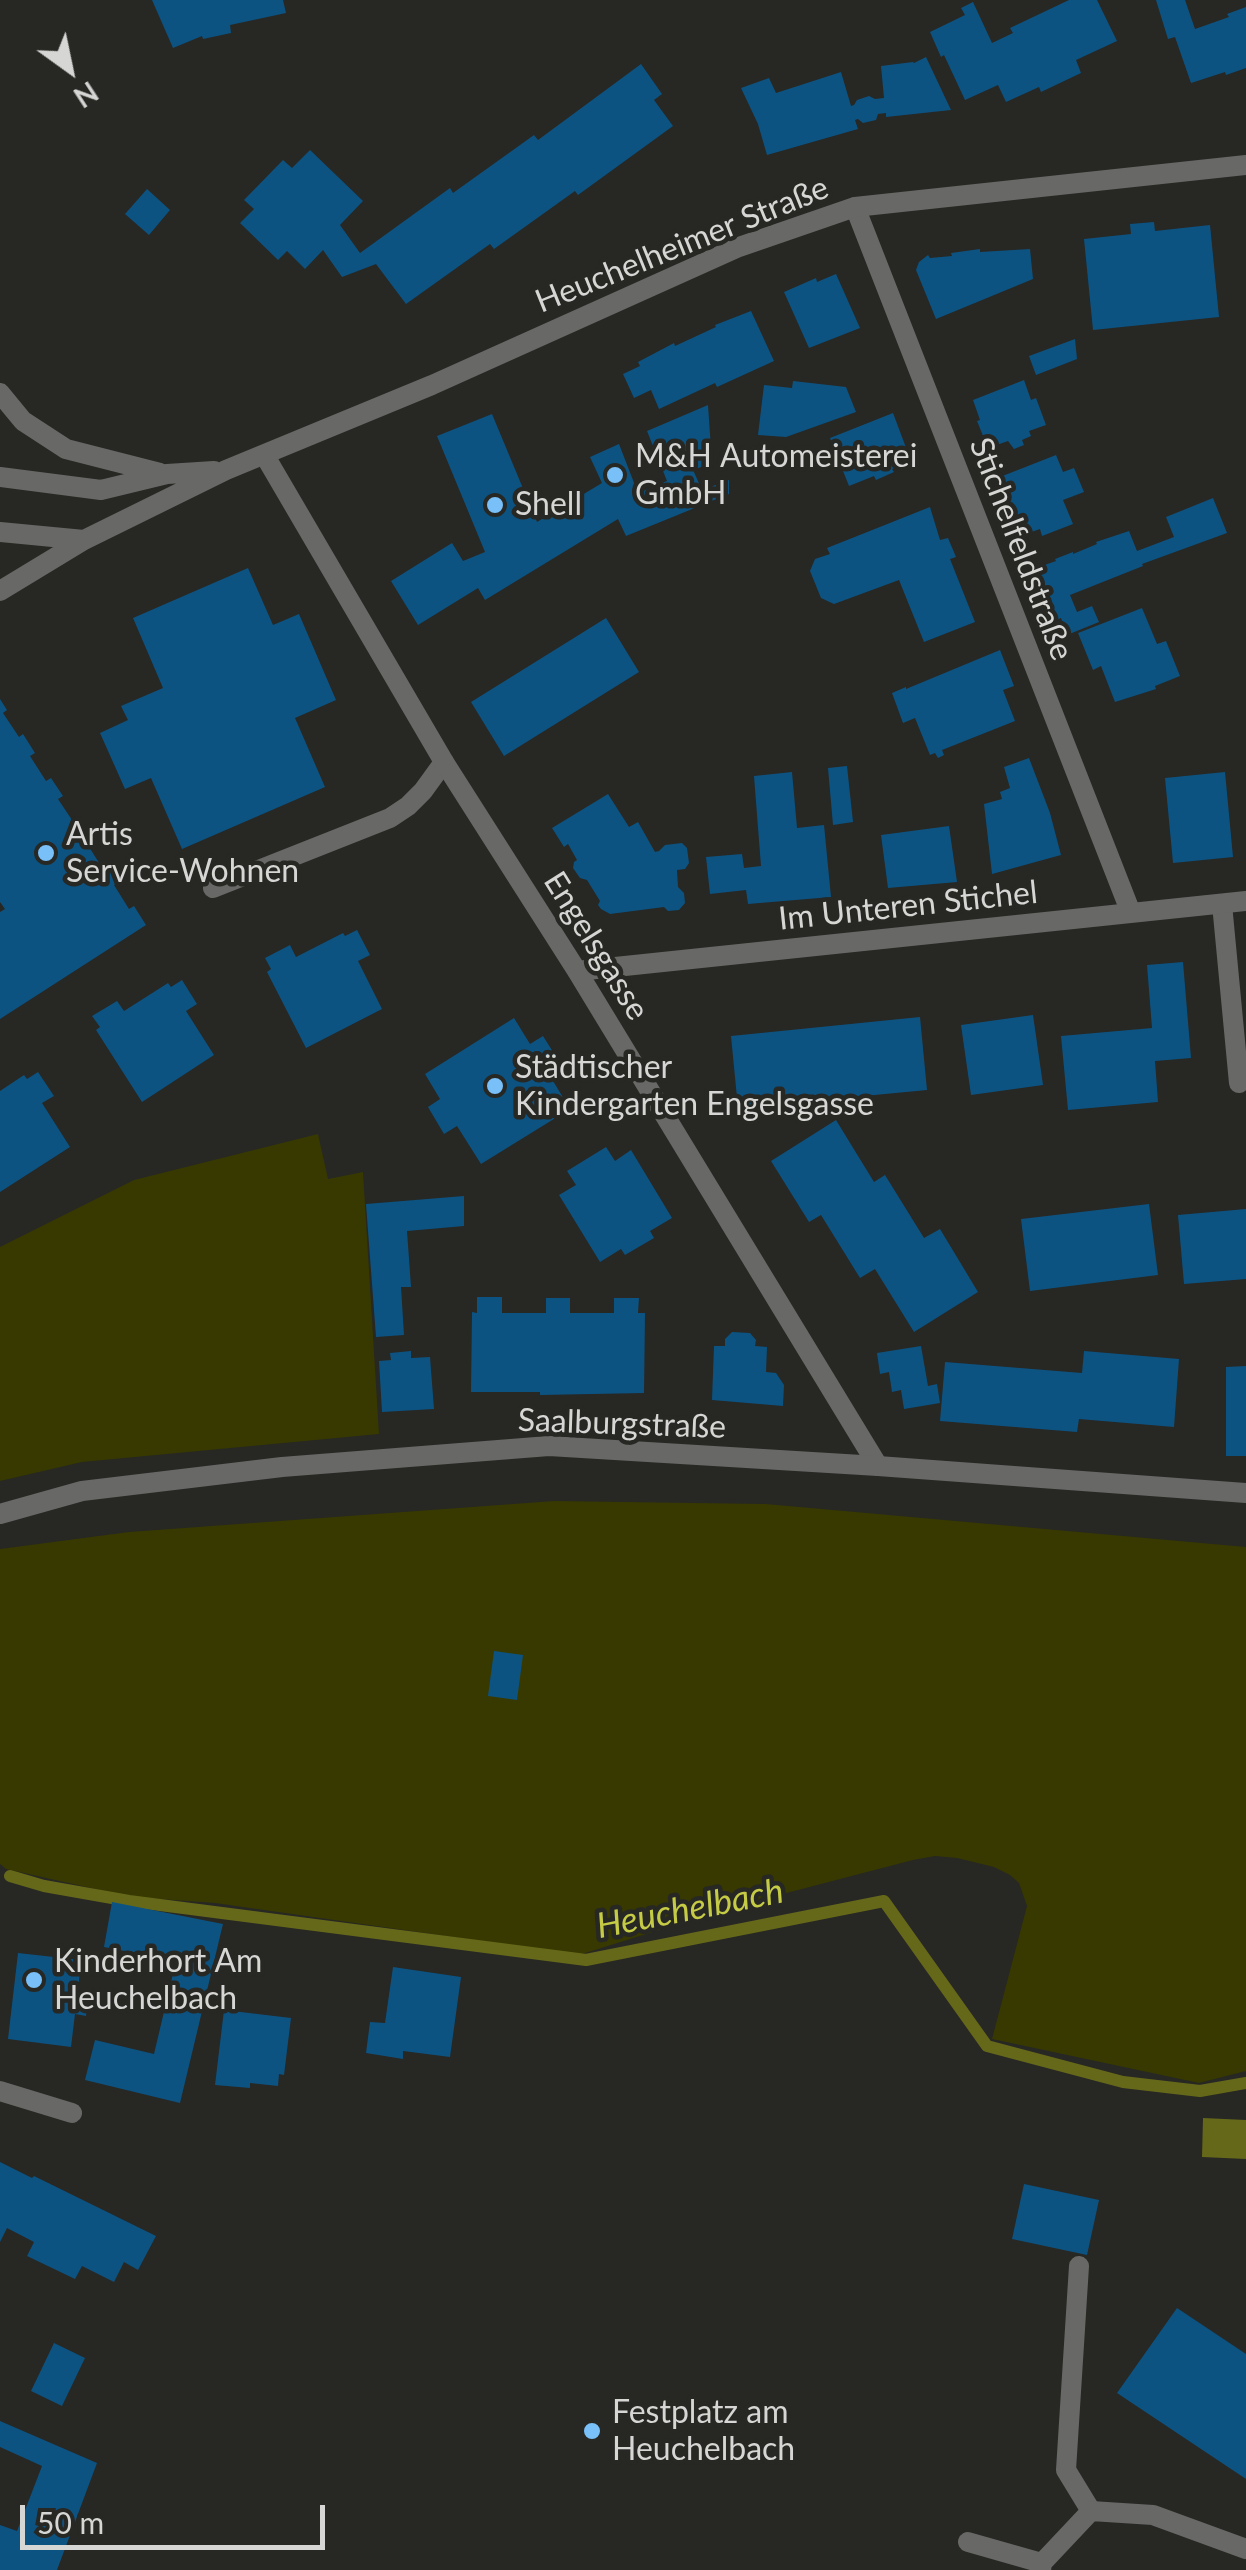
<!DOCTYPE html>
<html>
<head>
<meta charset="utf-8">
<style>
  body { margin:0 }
  #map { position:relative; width:1246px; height:2570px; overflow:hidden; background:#272724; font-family:Lato,sans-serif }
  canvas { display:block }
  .north { position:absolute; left:20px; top:20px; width:100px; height:100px; -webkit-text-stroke:8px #272724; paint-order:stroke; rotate:147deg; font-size:28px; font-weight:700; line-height:40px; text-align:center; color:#d6d7d4 }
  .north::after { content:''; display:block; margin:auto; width:35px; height:45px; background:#d6d7d4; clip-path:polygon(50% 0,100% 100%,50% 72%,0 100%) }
  .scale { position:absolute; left:20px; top:2505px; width:305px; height:45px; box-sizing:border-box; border:5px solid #d6d7d4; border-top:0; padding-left:12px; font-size:30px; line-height:35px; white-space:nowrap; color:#d6d7d4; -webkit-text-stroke:8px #272724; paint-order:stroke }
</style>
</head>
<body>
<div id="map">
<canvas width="1246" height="2570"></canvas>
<div class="north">N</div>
<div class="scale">50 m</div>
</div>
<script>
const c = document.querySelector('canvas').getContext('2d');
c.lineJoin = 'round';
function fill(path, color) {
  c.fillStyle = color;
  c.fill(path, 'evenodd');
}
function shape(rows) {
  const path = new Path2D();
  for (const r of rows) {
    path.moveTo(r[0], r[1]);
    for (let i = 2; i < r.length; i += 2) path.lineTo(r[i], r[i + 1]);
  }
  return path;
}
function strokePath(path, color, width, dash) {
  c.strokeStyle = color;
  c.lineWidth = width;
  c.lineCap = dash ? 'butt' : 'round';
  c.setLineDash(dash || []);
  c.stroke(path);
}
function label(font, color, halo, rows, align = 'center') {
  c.font = font + ' Lato,sans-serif';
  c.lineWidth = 9;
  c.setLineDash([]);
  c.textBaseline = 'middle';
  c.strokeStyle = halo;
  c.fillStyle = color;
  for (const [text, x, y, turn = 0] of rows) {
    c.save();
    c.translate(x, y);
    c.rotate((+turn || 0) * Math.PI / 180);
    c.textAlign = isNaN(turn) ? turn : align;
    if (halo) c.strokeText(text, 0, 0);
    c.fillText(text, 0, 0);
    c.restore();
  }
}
fill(shape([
  [318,1134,328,1179,363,1172,379,1434,82,1462,0,1481,0,1247,134,1180],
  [554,1501,766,1504,1246,1547,1246,2071,1199,2083,992,2039,1027,1906,1019,1883,1010,1875,994,1867,957,1858,935,1856,913,1860,729,1908,579,1955,215,1903,131,1897,6,1869,0,1864,0,1549,129,1532]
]), '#373900');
fill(shape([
  [1203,2118,1246,2120,1246,2159,1202,2157]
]), '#656819');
strokePath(shape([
  [10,1876,44,1886,129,1901,586,1960,884,1901,987,2046,1123,2082,1200,2091,1246,2083]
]), '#656819', 12);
fill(shape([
  [152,0,283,0,286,13,230,25,231,33,203,39,202,36,173,48],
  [1069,0,1097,0,1117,41,1076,60,1081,73,1041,92,1039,87,1006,102,998,85,965,100,944,55,941,57,930,32,965,15,961,8,973,2,992,43,1013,33,1010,28],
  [1156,0,1185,0,1195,29,1229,17,1227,14,1246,7,1246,68,1226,75,1225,72,1191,83,1175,37,1168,39],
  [926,57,951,110,886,117,886,113,878,114,876,120,863,123,858,119,855,120,858,129,767,155,758,124,741,88,769,78,776,93,841,72,851,106,854,105,857,100,869,96,875,99,884,98,881,66,913,62,914,63],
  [641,64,662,94,654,100,673,126,578,195,575,191,494,249,490,244,406,304,376,264,342,277,323,250,305,269,287,251,278,260,240,223,254,209,244,200,283,160,292,168,310,150,363,201,340,225,360,253,450,188,453,193,534,135,538,140],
  [147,189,170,210,149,235,125,214],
  [1154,222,1155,231,1210,225,1219,317,1093,330,1084,239,1131,234,1130,224],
  [980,249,980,252,1030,249,1033,279,936,319,916,270,919,262,928,255,930,258,952,256,951,253],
  [836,274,860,328,809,348,784,292,816,278,817,282],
  [751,311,774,361,717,387,715,383,659,409,651,390,634,398,623,374,640,366,638,362,674,343,675,346,716,327,715,325],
  [1075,339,1077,359,1036,375,1029,356],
  [1024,380,1031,400,1036,398,1046,425,1029,431,1031,436,1022,440,1024,445,1014,449,1008,441,988,448,977,421,980,420,973,400],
  [793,381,846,387,856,412,786,437,758,435,764,385,792,388],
  [708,405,712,463,693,470,702,490,729,480,729,494,626,536,618,519,485,600,478,588,418,625,391,581,452,543,463,561,485,552,437,436,492,414,537,522,602,483,590,457,619,444,638,493,667,481,647,431],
  [893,413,911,461,892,469,894,472,876,480,874,476,849,486,830,438],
  [1056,455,1063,472,1074,468,1084,492,1063,500,1073,524,1042,536,1040,529,1023,535,1000,477],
  [1213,498,1227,533,1142,564,1143,566,1070,595,1077,612,1092,606,1099,622,1067,635,1061,618,1047,623,1040,605,1049,601,1036,568,1056,561,1055,559,1073,552,1073,554,1097,544,1096,542,1129,531,1137,551,1174,537,1166,517],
  [930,507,940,540,948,538,956,557,950,559,975,622,924,642,899,580,834,604,821,598,810,571,815,559,830,554,827,548],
  [248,568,273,625,299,614,336,700,295,718,325,787,182,849,151,778,125,789,100,733,128,720,121,706,163,688,133,618],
  [1142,608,1157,644,1166,641,1180,676,1155,686,1156,689,1115,702,1101,666,1093,670,1078,633],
  [606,618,639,672,504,756,471,702],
  [1000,650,1014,686,1003,690,1015,721,942,750,944,755,938,758,935,753,930,755,915,718,903,723,892,693,906,687,906,689],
  [0,699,7,710,3,713,19,737,23,734,35,753,30,756,46,781,51,778,63,796,58,799,74,823,78,821,90,839,86,842,101,866,106,863,118,882,114,885,129,909,134,906,146,925,0,1019,0,912,5,909,0,902],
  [1029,758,1050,813,1061,855,992,874,984,804,1002,799,1000,792,1010,788,1004,767],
  [847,766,853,822,833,825,828,768],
  [792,772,797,828,824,825,831,897,748,904,746,890,710,894,706,857,742,854,744,868,761,866,754,776],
  [1225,772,1233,857,1173,863,1165,778],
  [608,794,629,827,638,822,655,852,659,851,665,845,682,843,687,848,689,863,685,869,677,870,678,887,684,893,685,903,679,910,668,911,664,907,610,914,601,909,598,905,600,901,587,880,580,878,573,868,574,862,577,860,568,844,564,847,552,828],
  [949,826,957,882,888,888,881,835],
  [357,930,370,955,358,961,382,1009,306,1048,267,972,271,969,265,958,290,945,296,957,343,933,345,936],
  [1183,962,1191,1058,1155,1061,1158,1102,1068,1110,1061,1036,1152,1028,1147,965],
  [182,980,197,1004,186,1011,214,1055,142,1102,96,1030,100,1027,92,1016,117,1001,124,1011,168,983,171,987],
  [1033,1015,1043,1085,971,1095,961,1025],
  [920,1017,927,1090,738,1108,731,1036],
  [514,1018,530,1044,543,1036,560,1063,547,1071,570,1109,481,1164,457,1126,444,1134,428,1107,440,1099,425,1074],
  [38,1072,54,1096,42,1103,70,1147,0,1192,0,1091,24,1075,27,1079],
  [836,1120,874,1182,885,1175,924,1238,940,1229,978,1292,914,1332,875,1269,860,1278,821,1215,809,1222,771,1161],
  [606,1147,615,1161,631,1150,672,1218,650,1231,654,1238,625,1255,621,1249,600,1262,559,1195,576,1185,567,1171],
  [464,1196,464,1226,407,1231,411,1287,401,1287,404,1335,376,1337,366,1204],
  [1149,1204,1158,1275,1030,1291,1021,1219],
  [1246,1209,1246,1279,1184,1284,1178,1215],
  [477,1297,502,1297,502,1313,546,1313,546,1298,570,1298,570,1313,614,1313,614,1298,639,1298,638,1313,645,1313,644,1393,540,1395,540,1392,471,1392,472,1312,477,1313],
  [732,1332,750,1333,756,1340,755,1346,767,1347,766,1372,776,1373,784,1385,783,1406,712,1400,714,1346,725,1346,725,1339],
  [921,1346,928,1386,937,1384,940,1403,904,1409,901,1390,892,1392,889,1372,880,1374,877,1353],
  [411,1351,411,1358,430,1357,434,1409,382,1412,379,1361,391,1360,390,1353],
  [1084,1351,1179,1359,1174,1427,1079,1419,1077,1432,940,1421,945,1362,1082,1373],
  [1246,1366,1246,1456,1226,1456,1226,1367],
  [494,1651,523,1655,517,1700,488,1696],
  [112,1902,223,1924,180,2103,85,2080,95,2040,154,2054,176,1961,104,1947],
  [18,1953,81,1960,78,1991,89,1992,86,2016,75,2014,71,2047,8,2039],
  [393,1967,461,1977,450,2057,403,2051,403,2059,366,2053,370,2022,385,2023],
  [224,2010,291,2018,284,2075,279,2074,278,2086,250,2083,250,2088,215,2085],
  [0,2162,32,2178,34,2176,156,2236,138,2270,124,2262,114,2282,82,2266,75,2279,27,2256,34,2242,7,2228,0,2242],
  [1024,2184,1099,2200,1087,2255,1012,2239],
  [1177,2308,1246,2354,1246,2479,1117,2393],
  [54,2343,85,2358,62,2406,31,2391],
  [0,2421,97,2463,57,2570,0,2570,0,2525,17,2531,42,2466,0,2447]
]), '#0d5381');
strokePath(shape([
  [213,888,390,818,408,806,423,791,444,762],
  [1222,904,1239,1083],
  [1079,2266,1066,2470,1091,2511],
  [968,2542,1042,2563]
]), '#686866', 20);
strokePath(shape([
  [855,207,1131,913],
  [265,456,444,762,577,971,878,1466],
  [577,971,1246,901],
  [0,2091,72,2113],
  [1041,2570,1042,2563,1091,2511,1153,2515,1246,2549]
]), '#686866', 20);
strokePath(shape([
  [0,393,23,421,66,449,160,473],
  [0,477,101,490,167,474,214,471],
  [0,532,84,540],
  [0,591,84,540,226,470,432,385,739,247,855,207,1246,165],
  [0,1514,82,1491,282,1467,549,1446,878,1466,1246,1493]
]), '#686866', 20);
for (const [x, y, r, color] of [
  [615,475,10,"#79bff8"],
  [495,505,10,"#79bff8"],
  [46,853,10,"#79bff8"],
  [495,1086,10,"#79bff8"],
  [34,1980,10,"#79bff8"],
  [592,2431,10,"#79bff8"]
]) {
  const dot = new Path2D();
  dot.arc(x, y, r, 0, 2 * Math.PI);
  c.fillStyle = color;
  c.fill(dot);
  strokePath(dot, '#272724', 4);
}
label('32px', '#d6d7d4', '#272724', [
  ["Heuchelheimer Straße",682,245,-22],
  ["Stichelfeldstraße",1021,549,69],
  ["Im Unteren Stichel",908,906,-6],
  ["Engelsgasse",596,946,58],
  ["Saalburgstraße",622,1424,2]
]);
label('32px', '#d6d7d4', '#272724', [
  ["M&H Automeisterei",635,457],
  ["GmbH",635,494],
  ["Shell",515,505],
  ["Artis",66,835],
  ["Service-Wohnen",66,872],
  ["Städtischer",515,1068],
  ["Kindergarten Engelsgasse",515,1105],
  ["Kinderhort Am",54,1962],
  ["Heuchelbach",54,1999],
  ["Festplatz am",612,2413],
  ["Heuchelbach",612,2450]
], 'left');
label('italic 35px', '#c5cb45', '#272724', [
  ["Heuchelbach",690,1909,-11]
]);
</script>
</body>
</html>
